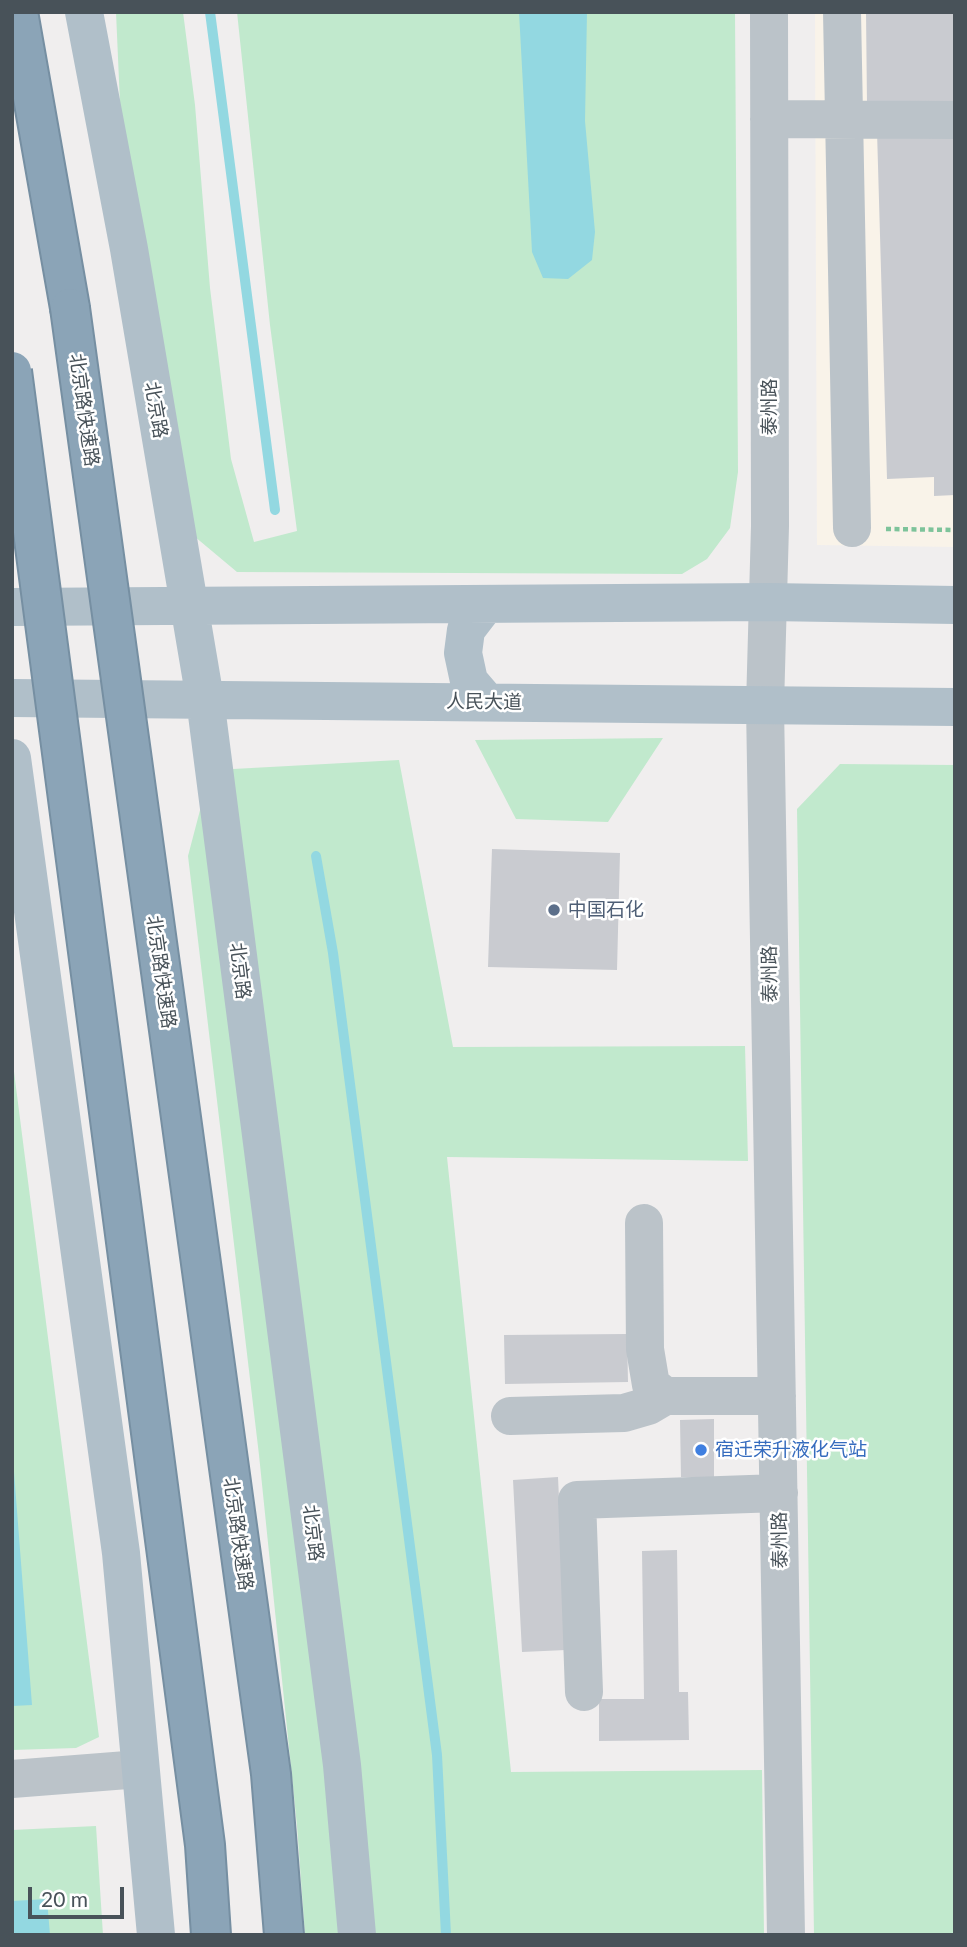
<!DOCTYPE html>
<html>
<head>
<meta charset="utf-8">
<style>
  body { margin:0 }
  #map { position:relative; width:967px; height:1947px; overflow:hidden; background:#f0eeee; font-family:Lato,sans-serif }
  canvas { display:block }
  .frame { position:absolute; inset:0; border:14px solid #485259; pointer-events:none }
  .scale { position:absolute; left:28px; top:1887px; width:96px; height:32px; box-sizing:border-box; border:4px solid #485259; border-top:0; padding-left:9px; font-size:21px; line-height:24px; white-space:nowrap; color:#485259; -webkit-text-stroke:5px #fff; paint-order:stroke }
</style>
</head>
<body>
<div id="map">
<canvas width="967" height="1947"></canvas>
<div class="frame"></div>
<div class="scale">20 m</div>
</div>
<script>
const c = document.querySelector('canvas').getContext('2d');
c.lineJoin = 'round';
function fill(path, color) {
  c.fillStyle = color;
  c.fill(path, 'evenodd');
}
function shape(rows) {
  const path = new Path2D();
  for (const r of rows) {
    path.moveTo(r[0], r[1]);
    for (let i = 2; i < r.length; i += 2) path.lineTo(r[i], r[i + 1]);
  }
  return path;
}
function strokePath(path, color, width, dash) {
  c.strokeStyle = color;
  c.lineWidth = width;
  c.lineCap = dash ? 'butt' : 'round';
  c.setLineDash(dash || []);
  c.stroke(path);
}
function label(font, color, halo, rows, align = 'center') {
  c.font = font + ' Lato,"Noto Sans SC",sans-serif';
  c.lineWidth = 5;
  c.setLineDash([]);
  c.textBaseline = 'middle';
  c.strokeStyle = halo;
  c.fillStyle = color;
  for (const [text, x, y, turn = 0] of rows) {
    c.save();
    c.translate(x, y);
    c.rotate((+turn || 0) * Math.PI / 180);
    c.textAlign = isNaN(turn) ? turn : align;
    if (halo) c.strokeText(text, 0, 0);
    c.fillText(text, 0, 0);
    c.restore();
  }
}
fill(shape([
  [815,12,955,12,955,547,817,545]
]), '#f9f3e9');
fill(shape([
  [116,12,183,12,195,105,210,288,231,459,254,542,297,531,270,325,237,12,735,12,738,472,730,528,707,559,682,574,237,572,188,531,125,218],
  [663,738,608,822,516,819,475,740],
  [399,760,453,1047,745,1046,748,1161,447,1157,511,1772,762,1770,764,1935,305,1935,297,1826,259,1455,188,856,204,795,233,769],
  [840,764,955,765,955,1935,814,1935,797,809],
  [12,1056,99,1737,76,1748,12,1750],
  [96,1826,103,1935,12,1935,12,1830]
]), '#c1e9cd');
fill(shape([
  [519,12,587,12,585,121,595,232,592,260,568,279,543,278,532,252],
  [12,1446,32,1705,12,1706],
  [47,1899,50,1935,12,1935,12,1901]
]), '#93d8e1');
strokePath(shape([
  [210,12,275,510],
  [316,856,333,953,437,1755,446,1935]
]), '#93d8e1', 10);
fill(shape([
  [866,12,955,12,955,103,867,104],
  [955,129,955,495,934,496,934,477,887,479,877,131],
  [492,849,620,853,617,970,488,967],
  [627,1334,628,1382,505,1384,504,1335],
  [714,1419,714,1477,681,1477,680,1420],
  [558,1477,566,1650,522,1652,513,1480],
  [677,1550,679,1692,688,1692,689,1740,599,1741,599,1699,644,1699,642,1551]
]), '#c9cbd0');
const highway = shape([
  [18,12,70,308]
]);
strokePath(highway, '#768fa2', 42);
strokePath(shape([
  [886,529,955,530]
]), '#7dc39a', 4.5, [5, 3.5]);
strokePath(shape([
  [769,12,770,526,765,706,786,1935],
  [842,12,852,528],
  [769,119,955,120],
  [644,1223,645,1349,651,1385,665,1396,777,1396],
  [510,1416,624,1413,648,1406,665,1396],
  [584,1692,577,1500,779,1493],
  [12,1779,140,1769]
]), '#bbc3c9', 38);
strokePath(shape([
  [84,12,129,249,205,699,342,1765,357,1935],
  [486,604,466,630,463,653,469,681,487,702],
  [12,607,769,602,955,605],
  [12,698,955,707],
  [12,758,121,1553,156,1935]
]), '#b0bfc9', 38);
strokePath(highway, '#8ba4b7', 38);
const highwayBridge = shape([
  [70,308,271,1774,284,1935],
  [12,371,205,1845,211,1935]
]);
strokePath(highwayBridge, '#768fa2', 42, []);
strokePath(highwayBridge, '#8ba4b7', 38);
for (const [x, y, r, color] of [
  [554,910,7,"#5c6f8a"],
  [701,1450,7,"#3f7fe0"]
]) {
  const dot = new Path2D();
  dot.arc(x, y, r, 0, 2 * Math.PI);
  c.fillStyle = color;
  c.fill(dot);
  strokePath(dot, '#fff', 2.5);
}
label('19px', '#485259', '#fff', [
  ["泰州路",770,407,-90],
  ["北京路快速路",84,410,82],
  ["北京路",156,410,80],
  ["人民大道",484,702,1],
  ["北京路",240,971,83],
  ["北京路快速路",161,972,82],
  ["泰州路",770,974,-91],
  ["北京路",313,1533,83],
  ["北京路快速路",238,1534,82],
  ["泰州路",780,1540,-91]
]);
label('19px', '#4e5e75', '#fff', [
  ["中国石化",568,910]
], 'left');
label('19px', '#366cbe', '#fff', [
  ["宿迁荣升液化气站",715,1450]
], 'left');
</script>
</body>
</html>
